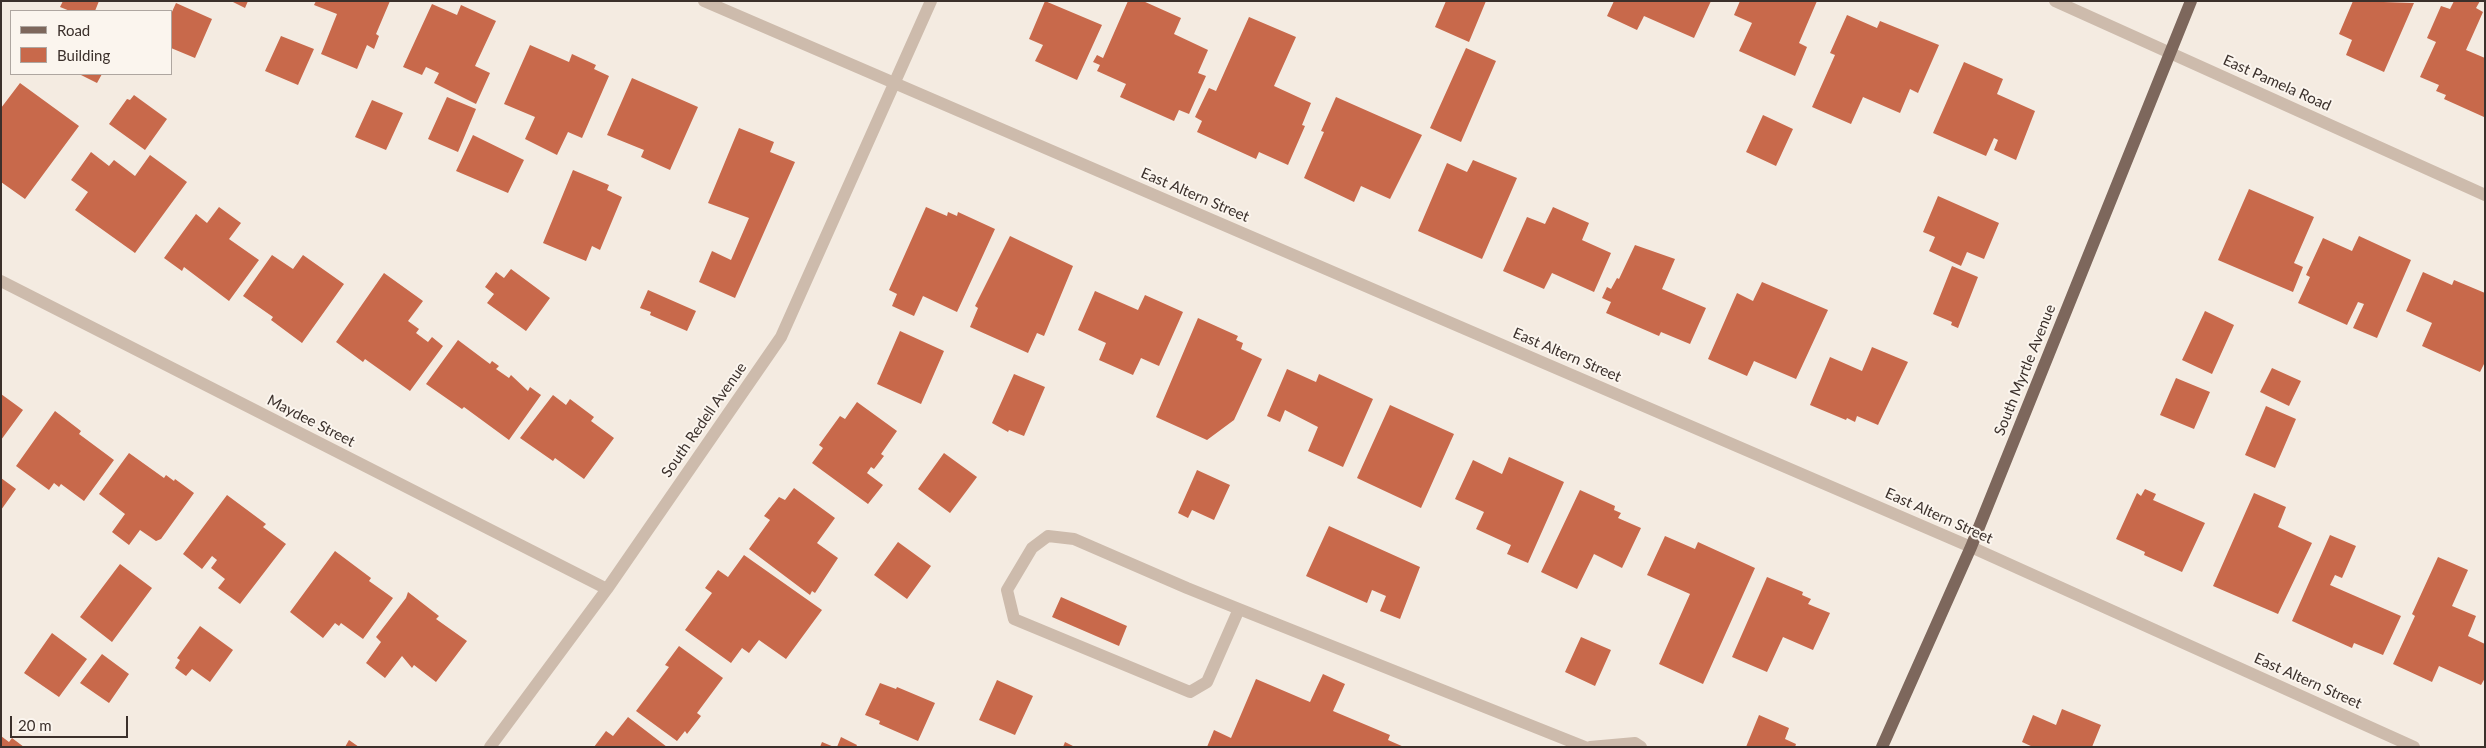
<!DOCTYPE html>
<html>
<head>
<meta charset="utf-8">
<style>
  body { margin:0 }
  #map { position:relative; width:2486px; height:748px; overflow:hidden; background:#f4ebe1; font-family:Lato,sans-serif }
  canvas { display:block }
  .frame { position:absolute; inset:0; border:2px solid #3b302b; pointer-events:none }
  .legend { position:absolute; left:10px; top:10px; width:162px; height:65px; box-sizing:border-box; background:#fbf5ee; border:1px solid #aea6a0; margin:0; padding:6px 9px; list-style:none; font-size:15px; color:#3b302b }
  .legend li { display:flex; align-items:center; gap:10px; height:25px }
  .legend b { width:25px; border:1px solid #aea6a0 }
  .scale { position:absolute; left:10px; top:716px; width:118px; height:22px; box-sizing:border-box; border:2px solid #3b302b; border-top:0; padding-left:6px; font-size:15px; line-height:18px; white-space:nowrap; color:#3b302b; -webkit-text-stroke:4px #fbf5ee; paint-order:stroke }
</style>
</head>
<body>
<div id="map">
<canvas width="2486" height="748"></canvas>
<div class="frame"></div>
<ul class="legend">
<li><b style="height:6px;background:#7d675c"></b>Road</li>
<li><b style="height:14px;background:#c8694b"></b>Building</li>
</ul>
<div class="scale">20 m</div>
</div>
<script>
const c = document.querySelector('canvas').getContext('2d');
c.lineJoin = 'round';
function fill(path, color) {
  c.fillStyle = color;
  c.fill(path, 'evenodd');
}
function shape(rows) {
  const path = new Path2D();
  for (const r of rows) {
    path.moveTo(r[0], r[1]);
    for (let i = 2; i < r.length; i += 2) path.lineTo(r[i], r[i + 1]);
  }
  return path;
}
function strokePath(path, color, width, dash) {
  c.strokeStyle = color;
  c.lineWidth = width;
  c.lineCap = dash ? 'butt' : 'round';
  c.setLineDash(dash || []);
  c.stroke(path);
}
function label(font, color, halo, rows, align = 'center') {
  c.font = font + ' Lato,sans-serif';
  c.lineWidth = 4;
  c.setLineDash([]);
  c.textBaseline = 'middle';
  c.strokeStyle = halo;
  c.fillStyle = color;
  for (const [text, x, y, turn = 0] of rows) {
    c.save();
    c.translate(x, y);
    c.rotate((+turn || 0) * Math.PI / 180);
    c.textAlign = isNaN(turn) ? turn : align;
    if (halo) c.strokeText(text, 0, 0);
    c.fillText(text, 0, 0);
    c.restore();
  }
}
fill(shape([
  [63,1,99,1,95,11,70,11,60,7],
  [231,1,248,1,245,8],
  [316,1,390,1,376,34,379,36,374,49,367,45,357,69,321,54,337,14,314,5],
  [1045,1,1102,25,1077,80,1035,61,1043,45,1029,39],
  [1128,1,1143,1,1181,18,1174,34,1208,50,1198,73,1206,76,1189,114,1179,110,1174,121,1120,97,1126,84,1097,71,1100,65,1093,62,1097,55,1103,58],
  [1446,1,1486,1,1469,42,1435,27],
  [1614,1,1711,1,1694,38,1644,16,1637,30,1607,16],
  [1740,1,1817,1,1799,43,1807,47,1795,76,1739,51,1752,23,1734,15],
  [2353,1,2414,3,2384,72,2346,55,2352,40,2339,34],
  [2454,1,2480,1,2476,8,2483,12,2466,50,2485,58,2484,117,2444,99,2446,95,2436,91,2439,85,2420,77,2436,42,2427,38,2441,6,2450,9],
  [176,3,212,19,195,58,171,48,171,14],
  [432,4,457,15,461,5,496,21,475,66,490,73,476,104,434,83,439,73,426,67,422,75,403,67],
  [1847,15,1877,28,1880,21,1939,45,1918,93,1910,89,1900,113,1863,97,1851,124,1812,107,1835,55,1830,53],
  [1249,17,1296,37,1274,86,1311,103,1302,125,1305,126,1288,165,1259,152,1256,159,1197,132,1202,121,1195,117,1209,88,1216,91],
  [281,36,314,49,298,85,265,71],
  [530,45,569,62,572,54,596,65,594,69,609,76,582,138,568,132,557,155,525,139,535,117,504,104],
  [1466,48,1496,61,1461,142,1430,128],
  [1964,62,2003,79,1997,94,2035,111,2016,160,1994,150,1998,140,1994,138,1986,156,1933,133],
  [79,74,102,74,97,83],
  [632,78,698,107,670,170,641,157,644,150,607,135],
  [20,83,79,126,25,199,1,182,1,108],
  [134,95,167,119,145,150,109,124,127,99,130,100],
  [447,97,476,109,458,152,428,139],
  [1336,97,1422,135,1390,199,1361,186,1354,202,1304,178,1324,132,1321,131],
  [372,100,403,113,386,150,355,137],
  [1763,115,1793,129,1776,166,1746,152],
  [739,128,774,142,770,152,795,162,735,298,699,282,712,251,731,260,749,218,708,203],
  [473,135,524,160,508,193,456,171],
  [91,152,109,166,114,160,135,176,150,155,187,182,135,253,75,210,88,192,71,180],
  [1473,160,1517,178,1482,259,1418,231,1447,163,1467,172],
  [573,170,609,185,607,190,622,197,600,250,592,246,586,261,543,243],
  [2249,189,2314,217,2294,263,2303,267,2293,292,2218,260],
  [1938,196,1999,223,1984,259,1967,252,1961,266,1929,251,1935,237,1923,232],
  [219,207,241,223,229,239,259,260,229,301,184,267,182,271,164,258,196,214,207,223],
  [926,207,947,216,948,212,957,216,958,212,995,229,957,312,923,296,914,316,892,306,897,294,889,290],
  [1553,207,1589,223,1582,240,1611,253,1594,292,1552,273,1544,289,1503,271,1527,217,1545,224],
  [1010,236,1073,266,1044,336,1037,333,1028,353,970,327,978,308,975,306],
  [2359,236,2411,260,2377,338,2353,328,2364,304,2358,302,2347,325,2298,303,2310,277,2306,275,2323,238,2352,251],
  [1635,245,1675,259,1662,289,1706,308,1690,344,1661,332,1659,336,1606,313,1611,302,1602,298,1607,287,1611,289,1617,278,1619,279],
  [272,255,293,269,303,255,344,284,302,343,271,320,273,317,243,296],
  [1952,266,1978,277,1958,328,1951,325,1952,322,1933,314],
  [511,269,550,298,526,331,487,303,494,294,485,287,496,272,504,278],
  [2423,272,2452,285,2454,280,2485,293,2485,362,2480,372,2422,346,2432,323,2406,311],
  [384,273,423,301,408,321,419,329,416,333,428,342,432,337,443,346,410,391,365,359,363,362,336,342],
  [1762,282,1828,310,1796,379,1754,361,1747,376,1708,359,1737,293,1753,301],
  [648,290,696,311,687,331,650,315,651,312,640,308],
  [1095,291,1138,310,1145,295,1183,312,1159,366,1141,358,1133,375,1099,360,1106,343,1078,330],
  [2205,311,2234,325,2212,374,2182,360],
  [1198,318,1238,336,1236,340,1243,343,1241,349,1262,359,1234,420,1207,440,1156,417],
  [900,331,944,351,921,404,877,384],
  [458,340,490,364,492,361,499,366,496,369,509,378,511,375,528,391,530,387,541,395,509,440,464,407,462,409,426,384],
  [1872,347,1908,362,1878,425,1857,416,1855,422,1847,418,1846,420,1810,405,1830,357,1862,371],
  [2272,368,2301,381,2289,406,2260,392],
  [1287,369,1316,382,1319,374,1373,399,1343,467,1308,451,1318,427,1285,410,1280,422,1267,416],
  [1014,374,1045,387,1024,436,1009,430,1008,432,992,423],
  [2176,378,2210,392,2194,429,2160,415],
  [1,394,23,410,1,440],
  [553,395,566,405,570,399,594,417,591,421,614,438,584,479,555,458,553,461,520,438],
  [857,402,897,431,881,454,884,456,874,469,871,467,867,473,883,485,868,504,812,463,823,448,819,445,840,416,845,419],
  [1390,405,1454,434,1421,508,1357,478],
  [2266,406,2296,419,2275,468,2245,455],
  [55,411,81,431,79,434,114,460,84,501,61,484,59,487,54,483,49,490,16,466],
  [129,453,164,478,166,475,174,481,175,479,194,493,161,539,156,541,140,530,129,545,112,532,125,514,99,494],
  [944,453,977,477,950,513,918,489],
  [1509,457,1564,482,1528,563,1507,554,1511,545,1476,529,1484,512,1455,499,1473,460,1502,474],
  [1197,470,1230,485,1214,520,1192,510,1188,518,1178,513],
  [1,478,16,489,1,510],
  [794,488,835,518,817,543,838,558,815,593,812,591,810,595,749,549,770,520,764,516,779,497,785,500],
  [2145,489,2156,494,2153,500,2205,523,2182,572,2144,555,2145,552,2116,539,2137,493,2141,496],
  [1580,490,1615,506,1614,510,1621,513,1618,518,1641,528,1622,568,1594,554,1577,589,1541,572],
  [2254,493,2286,507,2278,527,2312,543,2278,614,2213,586],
  [227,495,266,524,263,527,286,544,240,604,218,588,225,579,211,568,217,560,212,556,202,569,183,554],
  [1329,526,1420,567,1400,619,1380,611,1386,596,1372,590,1367,603,1306,576],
  [2330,535,2356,546,2342,578,2335,575,2330,585,2401,616,2383,655,2354,643,2352,648,2292,621],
  [1665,536,1695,549,1698,542,1755,568,1703,684,1659,664,1690,594,1647,575],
  [898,542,931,566,907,599,874,575],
  [335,551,371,578,369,581,393,598,363,639,341,623,339,626,335,623,323,638,290,612],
  [744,555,822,610,786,659,759,640,749,653,742,648,731,663,685,630,712,593,705,588,718,570,728,577],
  [2438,557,2468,570,2452,606,2476,616,2468,636,2485,644,2485,678,2481,685,2439,666,2432,682,2393,664,2415,616,2412,614],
  [120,564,152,588,112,642,80,617],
  [1767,577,1803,592,1802,595,1811,599,1808,604,1830,613,1813,650,1783,637,1767,672,1732,657],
  [408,592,439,616,436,619,467,641,436,682,414,665,412,668,402,656,385,678,366,663,381,642,376,637,406,598],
  [1061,597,1127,626,1119,646,1052,617],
  [200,626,233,650,210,682,192,669,186,676,175,668,180,660,177,658],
  [52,633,87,659,59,697,24,673],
  [1581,637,1611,650,1595,686,1565,672],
  [679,646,723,678,697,713,701,716,687,734,685,731,677,741,636,711,669,667,665,665],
  [102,654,129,674,109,703,80,683],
  [1323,674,1345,684,1333,711,1390,735,1388,740,1404,747,1207,747,1214,730,1231,738,1256,679,1310,702],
  [997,680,1033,696,1015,735,979,720],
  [880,683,896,689,897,687,935,703,918,741,879,724,880,721,865,715],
  [2062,709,2101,725,2092,747,2033,747,2022,742,2033,715,2056,725],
  [1759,715,1789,728,1785,739,1796,744,1795,747,1746,747],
  [628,717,667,747,594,747,606,731,613,736],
  [1,736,9,742,12,738,24,747,1,747],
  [841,737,857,745,856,747,837,747],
  [349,740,359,747,345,747],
  [822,742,834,747,820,747],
  [1065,742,1075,747,1063,747]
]), '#c8694b');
strokePath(shape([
  [704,1,1971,547,2414,747],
  [2055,1,2485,195],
  [1,281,607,589],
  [1239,609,1207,682,1190,692,1014,619,1007,590,1032,548,1048,536,1074,539,1187,588,1239,609,1585,747],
  [490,747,607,589,781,337,931,1],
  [1590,747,1635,743,1641,747]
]), '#cdbbac', 12);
strokePath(shape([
  [1882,747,1971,547,2191,1]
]), '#7d675c', 12);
label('15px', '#3b302b', '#fbf5ee', [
  ["East Pamela Road",2277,83,24],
  ["East Altern Street",1195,195,23],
  ["East Altern Street",1567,355,23],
  ["South Myrtle Avenue",2025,370,-68],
  ["South Redell Avenue",704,420,-55],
  ["Maydee Street",311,421,27],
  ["East Altern Street",1939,516,24],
  ["East Altern Street",2308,681,24]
]);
</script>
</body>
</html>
